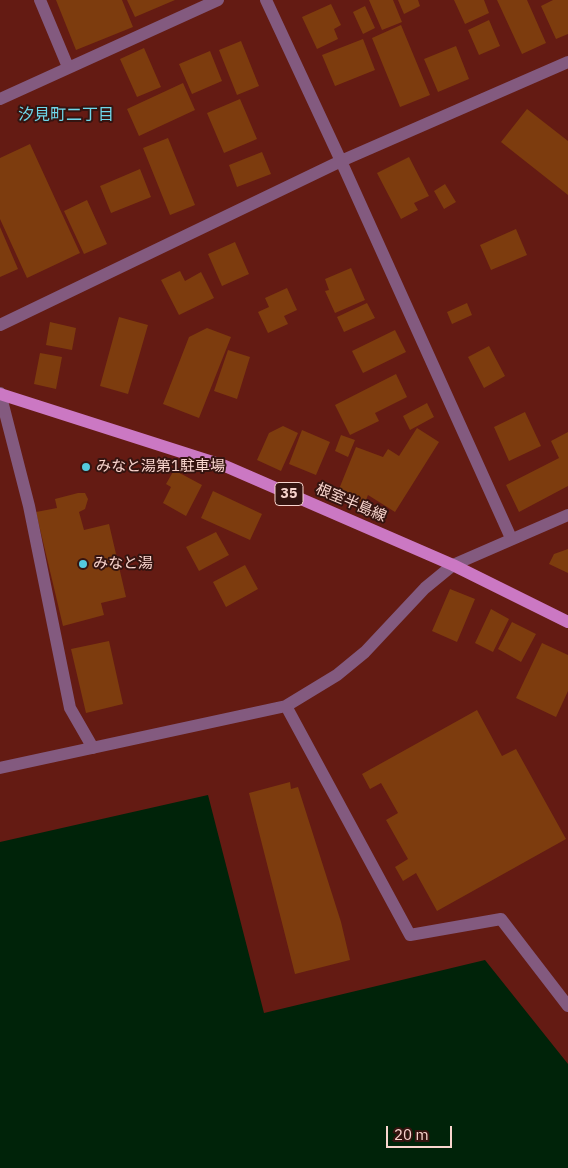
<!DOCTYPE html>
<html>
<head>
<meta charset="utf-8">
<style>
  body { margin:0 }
  #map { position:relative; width:568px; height:1168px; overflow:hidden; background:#641b13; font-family:"IBM Plex Sans",sans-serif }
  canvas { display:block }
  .scale { position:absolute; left:386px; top:1126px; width:66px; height:22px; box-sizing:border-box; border:2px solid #f9d5ce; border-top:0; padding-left:6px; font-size:15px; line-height:18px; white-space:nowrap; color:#f9d5ce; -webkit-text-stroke:4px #351410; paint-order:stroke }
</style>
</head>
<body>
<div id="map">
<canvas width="568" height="1168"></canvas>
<div class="scale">20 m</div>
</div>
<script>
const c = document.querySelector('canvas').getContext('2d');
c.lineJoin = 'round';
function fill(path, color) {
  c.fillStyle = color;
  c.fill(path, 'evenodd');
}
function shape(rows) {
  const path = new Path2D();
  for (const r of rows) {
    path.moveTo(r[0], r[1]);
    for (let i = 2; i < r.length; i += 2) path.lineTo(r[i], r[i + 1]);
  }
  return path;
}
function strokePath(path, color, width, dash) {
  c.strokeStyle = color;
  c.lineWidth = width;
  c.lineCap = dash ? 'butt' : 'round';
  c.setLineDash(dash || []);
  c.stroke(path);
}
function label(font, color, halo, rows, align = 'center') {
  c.font = font + ' "IBM Plex Sans","Noto Sans JP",sans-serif';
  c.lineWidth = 4;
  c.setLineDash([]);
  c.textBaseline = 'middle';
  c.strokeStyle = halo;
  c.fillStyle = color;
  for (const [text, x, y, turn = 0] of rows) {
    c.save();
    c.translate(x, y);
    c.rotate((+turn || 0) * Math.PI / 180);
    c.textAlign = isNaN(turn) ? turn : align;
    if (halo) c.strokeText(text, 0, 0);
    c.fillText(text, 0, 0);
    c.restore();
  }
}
fill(shape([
  [208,795,264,1013,485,960,568,1064,568,1168,0,1168,0,842]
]), '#002309');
fill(shape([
  [56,0,122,0,133,27,76,50],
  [127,0,175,0,135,17],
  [369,0,393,0,402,22,382,30],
  [398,0,418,0,420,6,404,14],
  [454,0,484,0,489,13,465,24],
  [497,0,527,0,546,43,522,54],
  [553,0,568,0,568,34,556,39,541,6],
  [331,4,341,25,334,29,338,39,317,49,302,17],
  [365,6,375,28,363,34,353,12],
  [489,20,500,46,479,55,468,30],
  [401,25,430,95,400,107,372,38],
  [363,39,375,70,335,86,322,55],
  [241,41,259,86,237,95,219,50],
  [456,46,469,79,438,92,424,59],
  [144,48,161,87,137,97,120,59],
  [210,51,222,81,192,94,179,64],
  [183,83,195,110,139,136,127,109],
  [240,99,257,139,224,153,207,113],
  [527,109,568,141,568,195,501,142],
  [168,138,195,205,170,215,143,148],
  [30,144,80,253,27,278,0,219,0,158],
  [262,152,271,174,237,187,229,165],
  [409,157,429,196,414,203,418,210,401,219,377,173],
  [140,169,151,197,111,213,100,186],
  [445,184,456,202,444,209,434,191],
  [87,200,107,244,84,254,64,211],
  [0,227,18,269,0,277],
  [516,229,527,255,491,270,480,245],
  [235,242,249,274,222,286,208,254],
  [351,268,365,300,335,313,325,291,329,290,325,279],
  [180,271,185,281,201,272,214,298,179,315,161,280],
  [287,288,297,310,284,316,288,324,268,333,258,312,269,307,265,298],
  [367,303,375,318,344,332,337,317],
  [467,303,472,315,452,324,447,312],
  [119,317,148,325,128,394,100,386],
  [50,322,76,328,72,350,46,345],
  [207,328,231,337,199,418,163,404,189,337],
  [395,330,406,352,363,373,352,351],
  [489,346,505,376,484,388,468,357],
  [228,350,250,357,237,399,214,391],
  [40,353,62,357,56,389,34,384],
  [396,374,407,397,375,413,379,421,350,435,335,405],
  [427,403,434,417,410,430,403,416],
  [525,412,541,446,509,461,494,427],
  [283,426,298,433,281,471,257,460,269,433],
  [417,428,439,442,395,512,368,495,364,505,337,494,356,447,383,457,388,449,399,456],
  [302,430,330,442,316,475,289,464],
  [568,432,568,486,519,512,506,485,559,458,551,441],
  [341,435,355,440,348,457,335,451],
  [174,470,202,485,186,516,163,503,171,487,166,484],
  [213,491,262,514,250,540,201,518],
  [78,493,85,493,88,499,85,509,79,512,84,530,109,524,126,597,101,603,104,615,63,626,36,512,57,508,55,499],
  [216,532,229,555,199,571,186,547],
  [568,549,568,573,549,564,554,554],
  [245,565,258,589,226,607,213,582],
  [450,589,475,599,457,642,432,631],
  [491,609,509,619,493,652,475,643],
  [512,622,536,634,521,662,498,649],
  [109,641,123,704,86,713,71,649],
  [542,643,568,655,568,691,556,717,516,698],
  [477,710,502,756,516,749,566,839,437,911,416,873,403,881,395,867,408,859,386,820,398,813,381,783,370,789,362,774],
  [290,782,291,789,298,787,341,922,350,960,295,974,249,793]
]), '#7d3c0e');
strokePath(shape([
  [40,0,68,67],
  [266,0,341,161,511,538],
  [0,99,218,0],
  [0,325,341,161,568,62],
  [0,393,29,506,70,708,93,748],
  [286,706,410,935,501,919,568,1006],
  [0,768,286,706,337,675,365,652,425,588,453,565,568,515]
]), '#835a7f', 12);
strokePath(shape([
  [0,394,225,466,453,565,568,622]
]), '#cb78c3', 12);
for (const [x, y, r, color] of [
  [86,467,5,"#54cade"],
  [83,564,5,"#54cade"]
]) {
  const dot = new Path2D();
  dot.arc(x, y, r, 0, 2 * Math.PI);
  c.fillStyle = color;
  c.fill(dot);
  strokePath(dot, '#351410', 2);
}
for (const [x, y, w] of [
  [289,494,28]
]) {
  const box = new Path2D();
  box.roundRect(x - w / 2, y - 11.5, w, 23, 4);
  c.fillStyle = '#351410';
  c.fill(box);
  strokePath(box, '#f9d5ce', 1);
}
label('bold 14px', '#f9d5ce', null, [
  ["35",289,494]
]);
label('15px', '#f9d5ce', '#351410', [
  ["みなと湯第1駐車場",96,467],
  ["みなと湯",93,564]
], 'left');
label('15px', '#f9d5ce', '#351410', [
  ["根室半島線",351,503,23]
]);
label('16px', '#6fd7ea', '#351410', [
  ["汐見町二丁目",66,115]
]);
</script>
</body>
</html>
